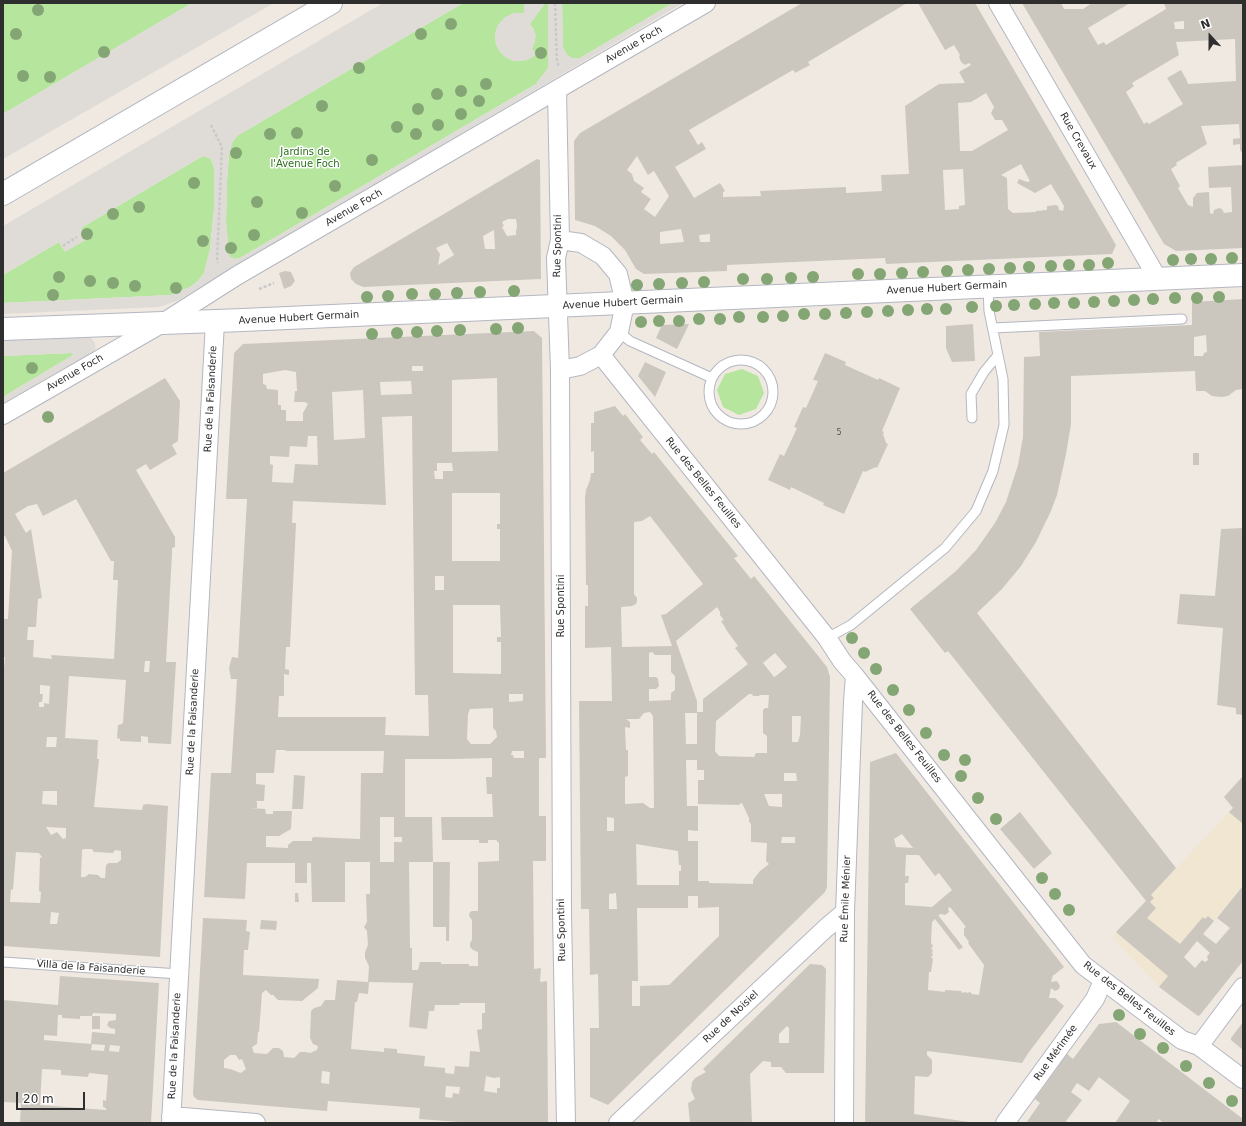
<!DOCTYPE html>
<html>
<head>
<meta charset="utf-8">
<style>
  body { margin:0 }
  #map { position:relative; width:1246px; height:1126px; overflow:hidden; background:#efe9e1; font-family:"DejaVu Sans",sans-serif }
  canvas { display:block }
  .frame { position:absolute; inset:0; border:4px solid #2e2e2e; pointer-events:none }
  .north { position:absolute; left:1190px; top:16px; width:40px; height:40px; -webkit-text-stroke:3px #fff; paint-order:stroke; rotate:339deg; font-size:11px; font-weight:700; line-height:16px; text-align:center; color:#2e2e2e }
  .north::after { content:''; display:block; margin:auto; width:14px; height:18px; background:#2e2e2e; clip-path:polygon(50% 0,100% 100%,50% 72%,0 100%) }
  .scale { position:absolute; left:16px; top:1092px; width:69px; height:18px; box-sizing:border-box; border:2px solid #2e2e2e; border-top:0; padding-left:5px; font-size:12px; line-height:14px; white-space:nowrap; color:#2e2e2e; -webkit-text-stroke:3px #fff; paint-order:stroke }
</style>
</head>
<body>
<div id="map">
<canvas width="1246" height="1126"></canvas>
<div class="frame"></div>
<div class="north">N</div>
<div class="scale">20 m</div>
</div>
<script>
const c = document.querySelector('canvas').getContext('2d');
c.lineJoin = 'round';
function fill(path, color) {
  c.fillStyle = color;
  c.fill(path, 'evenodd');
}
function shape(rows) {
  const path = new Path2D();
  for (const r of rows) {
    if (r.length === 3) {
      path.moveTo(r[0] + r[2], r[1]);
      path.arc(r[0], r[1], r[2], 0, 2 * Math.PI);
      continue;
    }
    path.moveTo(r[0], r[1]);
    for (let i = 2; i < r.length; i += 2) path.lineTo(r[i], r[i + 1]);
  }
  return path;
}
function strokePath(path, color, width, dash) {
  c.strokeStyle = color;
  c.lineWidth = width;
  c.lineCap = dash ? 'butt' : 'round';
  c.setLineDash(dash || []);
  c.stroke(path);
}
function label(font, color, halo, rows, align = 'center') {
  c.font = font + ' "DejaVu Sans",sans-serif';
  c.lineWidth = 3;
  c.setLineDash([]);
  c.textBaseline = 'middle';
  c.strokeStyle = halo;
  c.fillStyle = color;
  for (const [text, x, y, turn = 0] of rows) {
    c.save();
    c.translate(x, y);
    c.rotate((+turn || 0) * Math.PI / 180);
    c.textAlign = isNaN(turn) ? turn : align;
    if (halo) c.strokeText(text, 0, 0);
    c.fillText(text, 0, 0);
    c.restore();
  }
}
fill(shape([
  [1243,797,1243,906,1233,899,1159,987,1112,937]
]), '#f0e6d1');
fill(shape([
  [3,3,192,3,3,114],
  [463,3,526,3,524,6,524,13,514,13,498,25,495,34,496,45,532,48,535,42,534,30,530,24,545,3,548,3,548,68,536,84,240,258,235,259,230,257,228,253,226,222,227,181,229,155,232,143,237,136],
  [562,3,673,3,580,58,572,58,567,55,563,47],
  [204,156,211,159,214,168,214,209,210,249,204,273,198,281,190,287,171,295,3,303,3,275,59,242,65,251,87,239,81,228,201,157],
  [71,353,73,354,73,355,3,397,3,356],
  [742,369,758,376,764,393,756,409,739,415,723,407,717,390,725,374]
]), '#b6e59e');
fill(shape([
  [192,3,274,3,3,159,3,114],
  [383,3,463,3,237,136,232,143,229,155,227,181,226,222,230,257,235,259,240,258,536,84,548,68,548,3,562,3,563,47,567,55,572,58,580,58,673,3,683,3,177,301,159,307,3,314,3,303,171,295,190,287,198,281,204,273,210,249,214,209,214,167,211,159,204,156,201,157,81,228,87,239,65,252,59,242,3,275,3,226],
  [526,3,545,3,530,24,536,35,535,42,532,48,536,54,530,59,523,61,513,61,505,57,500,52,496,45,495,34,498,25,505,17,514,13,524,13,524,6],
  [85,334,91,338,95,343,96,354,3,411,3,397,73,355,71,353,3,356,3,337]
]), '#dfdcd8');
fill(shape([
  [802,3,907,3,808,62,810,65,795,73,793,70,689,130,698,145,702,142,706,149,675,167,694,198,720,183,725,191,723,192,723,197,761,196,760,191,846,187,846,193,882,191,881,175,909,174,905,106,939,84,965,83,959,72,971,65,969,63,965,65,961,62,959,56,960,55,954,45,945,50,918,3,975,3,1116,245,1112,254,886,264,885,258,727,265,727,271,644,274,636,269,625,250,611,236,595,226,575,220,574,141,580,133],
  [986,93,994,107,991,113,995,120,1002,120,1008,130,972,151,960,151,958,103,971,102],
  [637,156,648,175,654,171,669,196,655,217,644,209,651,199,641,192,644,188,634,181,632,174,627,170],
  [1021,164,1030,181,1027,182,1019,179,1017,183,1035,193,1051,184,1064,206,1063,211,1059,210,1058,206,1056,205,1047,206,1047,210,1036,211,1036,212,1013,213,1008,209,1007,178,1001,175],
  [963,169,965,205,959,206,959,209,945,210,943,170],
  [681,229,684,242,660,244,660,232],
  [710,234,710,242,700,242,699,235],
  [1022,3,1061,3,1064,9,1083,9,1092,3,1130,3,1088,28,1098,45,1104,42,1106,45,1166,9,1164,3,1243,3,1243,154,1240,150,1240,144,1233,145,1233,139,1240,138,1239,124,1201,126,1207,144,1176,163,1177,165,1171,169,1180,186,1178,188,1188,205,1193,207,1193,198,1197,193,1209,192,1210,213,1213,214,1214,210,1219,208,1222,209,1224,213,1232,212,1231,187,1209,188,1208,167,1243,165,1243,248,1176,251,1164,244],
  [1184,21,1184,29,1175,29,1174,22],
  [1235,39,1236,81,1188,84,1186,78,1186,79,1181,70,1167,78,1183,104,1149,124,1147,122,1144,124,1126,92,1134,86,1132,83,1179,55,1176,42],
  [537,159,540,160,541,279,363,287,356,284,351,279,350,273,354,267],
  [508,219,516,219,517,227,516,231,516,235,507,236,502,227,504,226,502,222],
  [494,230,495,249,485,249,483,236],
  [447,243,454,255,438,265,440,254,436,248],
  [285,271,291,272,295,281,291,286,284,289,279,273],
  [1243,299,1243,389,1236,390,1228,396,1222,397,1212,396,1205,391,1196,391,1195,371,1071,376,1071,424,1066,454,1057,495,1051,511,1036,542,1021,566,1002,589,977,613,1176,868,1151,895,1154,898,1150,902,1156,908,1147,918,1180,944,1203,917,1205,919,1208,916,1214,921,1203,934,1216,944,1230,928,1217,918,1243,886,1243,961,1200,1015,1198,1016,1159,987,1168,976,1116,932,1146,901,948,651,945,653,910,609,956,571,976,550,995,523,1006,502,1018,465,1023,437,1024,357,1040,356,1039,332,1192,325,1192,302],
  [1206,335,1207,352,1204,353,1203,356,1194,356,1194,337],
  [1197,941,1210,953,1207,956,1208,960,1205,962,1202,960,1195,968,1184,957],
  [689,324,677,349,656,338,662,325],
  [973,324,975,361,952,362,946,348,946,326],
  [534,331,542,338,546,758,539,758,539,816,546,816,546,861,533,861,534,969,541,968,540,982,547,981,548,1123,472,1123,419,1119,420,1108,328,1101,327,1111,198,1100,194,1097,193,1094,203,918,247,920,246,931,250,932,248,950,244,950,243,975,319,979,318,988,302,1001,278,1000,274,996,274,995,271,995,266,990,262,993,259,1032,258,1032,257,1044,252,1047,254,1053,267,1054,273,1048,279,1048,283,1051,284,1057,294,1058,300,1052,305,1052,310,1053,317,1050,318,1046,313,1044,310,1038,311,1011,314,1008,321,1006,325,1000,335,1000,337,980,368,982,369,966,365,958,365,952,368,945,367,931,364,927,367,922,366,894,370,894,370,862,345,862,345,902,312,902,311,863,307,863,307,883,295,883,295,863,247,863,245,899,204,897,211,773,231,773,236,696,237,679,231,679,229,668,232,657,238,658,247,499,226,499,234,353,243,344],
  [412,366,423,366,423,371,412,371],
  [285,370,296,372,297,391,295,391,294,402,305,402,308,404,303,413,303,421,286,421,286,410,281,410,281,405,278,405,278,390,267,389,266,385,263,384,263,374],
  [497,378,498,451,452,452,452,380],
  [411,381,412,394,381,395,380,382],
  [363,390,365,438,334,440,332,392],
  [412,416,415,695,428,695,429,736,385,735,386,717,278,717,279,696,284,696,284,674,289,675,289,670,285,669,286,647,290,647,296,523,292,523,293,501,386,505,382,417],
  [308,436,317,436,318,465,295,464,293,483,272,482,273,465,270,464,270,456,289,457,290,446,307,447],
  [437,463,452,463,453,471,443,471,443,479,435,479,434,471,437,471],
  [452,493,500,493,500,524,497,524,497,529,500,529,500,561,452,561],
  [435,576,444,576,444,590,435,590],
  [453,605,500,605,501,637,497,637,497,642,501,642,501,674,453,673],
  [509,694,523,694,523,700,522,701,509,702],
  [493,708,493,728,496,731,497,737,490,744,471,744,467,739,468,714,470,709],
  [276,750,285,750,286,751,384,751,383,773,361,773,360,839,314,837,312,838,312,841,293,841,288,845,288,848,266,847,266,836,279,836,291,829,292,811,273,811,273,814,266,814,265,809,251,808,257,808,257,802,255,801,264,801,265,785,256,784,256,773,274,773],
  [512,751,524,751,524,758,514,758,513,755,511,755],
  [492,758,492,777,486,777,487,794,492,794,493,817,441,817,442,840,479,840,479,843,488,843,488,840,496,840,499,843,499,861,478,862,478,911,472,911,470,912,469,916,472,920,472,940,470,943,470,947,473,950,478,952,478,966,469,966,469,964,441,964,441,962,420,962,418,970,412,970,412,948,410,948,409,862,433,862,433,927,446,927,446,941,449,941,450,862,433,862,432,817,405,817,405,759,453,759],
  [380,817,394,817,394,837,402,837,402,842,394,842,394,862,380,862],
  [369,982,413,983,409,1027,427,1029,429,1011,434,1011,435,1005,459,1005,460,1003,485,1003,485,1013,482,1013,482,1029,477,1030,480,1052,470,1051,469,1067,455,1066,454,1074,445,1073,445,1068,424,1066,425,1056,397,1053,397,1049,384,1048,384,1052,351,1049,355,1002,357,1002,359,993,368,994],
  [230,1055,236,1055,239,1060,242,1059,246,1069,241,1073,230,1069,224,1068,224,1060],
  [322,1071,330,1072,329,1084,321,1083],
  [486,1076,494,1078,500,1077,500,1088,497,1088,497,1093,484,1091],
  [446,1086,460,1087,459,1094,453,1093,452,1098,445,1097],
  [825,353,846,362,845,365,878,380,879,378,900,388,882,431,884,432,883,434,886,443,888,444,877,468,876,467,867,471,866,472,863,471,844,514,823,505,824,503,791,487,790,490,768,480,780,454,784,456,797,428,794,427,803,407,806,408,818,381,813,380],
  [645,362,666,372,655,397,638,376],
  [165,378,180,401,178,441,172,445,177,454,150,470,146,464,136,470,175,537,175,547,172,548,172,554,166,662,176,662,171,744,148,743,148,737,141,736,141,742,120,741,120,739,117,738,118,725,122,724,123,722,126,680,69,676,65,738,98,740,97,759,99,759,94,807,142,810,143,805,147,804,168,806,160,957,3,946,3,837,4,825,3,825,3,680,5,657,3,657,3,619,8,619,12,551,5,536,3,537,3,473],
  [76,499,111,561,114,561,113,580,118,580,114,659,51,655,52,659,33,657,34,640,27,640,28,627,36,627,38,599,42,598,31,529,26,533,15,514,28,506,37,504,43,516],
  [145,661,150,661,149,672,144,672],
  [40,685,50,686,49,704,44,703,44,707,39,707,39,702,42,702,43,694,40,694],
  [47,737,57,737,56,747,46,747],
  [43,791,57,791,57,805,42,804],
  [46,827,66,828,66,838,63,839,57,832,51,835],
  [84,849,92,849,94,852,113,853,115,850,121,851,121,860,117,863,109,863,106,865,105,878,101,878,98,875,89,874,85,877,81,877,82,850],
  [16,852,39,853,42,857,40,858,39,891,41,892,40,903,10,902,11,889,13,890],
  [51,912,59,913,57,924,50,924],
  [615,406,623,416,625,414,643,437,640,440,652,454,654,452,738,556,734,558,751,579,754,576,827,667,830,677,827,887,825,892,608,1105,590,1097,590,1028,599,1028,598,974,590,975,589,909,581,909,579,701,612,701,611,647,585,648,585,606,588,606,588,585,586,585,585,497,586,490,590,480,591,473,594,473,594,451,591,452,591,423,594,423,594,412],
  [650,516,703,584,666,614,661,615,672,646,622,647,621,607,632,606,636,604,637,601,637,598,634,594,634,522,642,521],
  [717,607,720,612,720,615,724,620,721,621,725,627,725,628,738,646,735,648,748,664,703,699,703,712,697,712,697,744,686,744,685,713,697,713,697,701,676,641],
  [652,652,655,655,671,655,671,672,675,676,675,690,671,693,671,700,649,701,649,689,656,689,659,686,658,679,656,677,649,677,649,653],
  [775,653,787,667,776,676,774,677,763,663],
  [749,694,752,694,753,696,759,696,760,695,769,695,768,708,765,708,763,710,763,733,767,736,767,753,756,753,754,757,719,756,715,751,716,721],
  [650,712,653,716,654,808,650,808,643,803,625,804,625,777,628,776,628,750,626,750,625,727,630,728,630,722,626,719,639,719,644,713],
  [792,716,801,716,800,735,798,742,792,742],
  [686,760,697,760,697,770,704,770,704,780,698,780,698,804,738,805,742,803,749,818,749,822,751,824,751,842,767,843,766,861,769,864,760,871,753,880,753,884,709,883,709,881,698,881,698,841,688,841,688,830,698,831,698,806,687,806],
  [784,773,796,773,797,781,784,781],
  [764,794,782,794,782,807,769,806],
  [607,817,614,818,614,831,607,831],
  [782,837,795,837,795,843,781,843],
  [636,844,678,851,679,865,681,865,681,871,679,871,679,885,637,885],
  [616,893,617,909,609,909,609,894],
  [688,896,698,896,698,908,719,907,719,936,669,985,640,986,640,1006,632,1006,632,981,638,981,637,908,688,908],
  [1193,453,1199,453,1199,465,1193,465],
  [1243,528,1243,715,1236,714,1236,708,1217,705,1223,628,1177,624,1180,594,1215,596,1221,529],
  [896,753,1064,967,1054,975,1053,975,1051,982,1057,981,1060,986,1059,989,1055,991,1051,988,1049,998,1055,998,1064,1006,1029,1052,1022,1063,927,1051,927,1055,932,1060,932,1073,928,1077,915,1076,914,1114,976,1123,865,1123,870,762],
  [902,834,913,848,896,847,894,839],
  [906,855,919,855,935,876,939,873,952,890,932,907,905,905,905,883,908,883,909,876,905,876],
  [950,907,966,927,964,928,964,935,969,942,968,943,984,965,979,995,972,994,970,992,967,993,966,992,962,993,961,991,945,990,945,992,928,990,929,972,931,972,933,959,931,957,933,955,932,953,933,950,931,949,933,946,931,943,932,922,935,919,959,950,963,947,938,915,941,914,945,915,949,912,948,908],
  [294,775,305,776,303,809,292,809],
  [1243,776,1243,824,1229,812,1233,808,1224,797],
  [1020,812,1052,853,1034,869,1000,829],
  [295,893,298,893,299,902,295,902],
  [261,920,277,921,276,930,260,929],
  [810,964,822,965,826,969,824,1073,786,1073,781,1067,771,1067,771,1062,763,1061,750,1074,752,1123,690,1123,688,1103,695,1099,691,1090,692,1082,695,1078,706,1072,703,1069],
  [787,1026,789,1028,789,1043,779,1043,779,1034],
  [60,976,159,983,151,1123,20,1123,21,1103,3,1102,3,1000,58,1005],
  [93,1013,116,1014,116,1020,109,1021,107,1025,110,1028,115,1029,115,1034,92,1032,91,1044,44,1040,44,1035,57,1036,58,1015,62,1015,62,1018,80,1019,80,1016,92,1016,92,1029,100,1029,100,1016,92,1016],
  [92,1044,105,1045,104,1051,91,1050],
  [110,1045,120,1046,119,1052,109,1051],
  [42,1069,61,1070,61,1075,88,1077,89,1073,108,1075,106,1101,103,1100,103,1107,106,1108,106,1110,40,1105],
  [1116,1022,1243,1119,1243,1123,1163,1123,1159,1119,1156,1123,1115,1123,1130,1101,1099,1077,1089,1091,1077,1083,1071,1092,1082,1100,1066,1121,1068,1123,1026,1123,1040,1103,1035,1099,1067,1054,1073,1059,1099,1024],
  [1243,1022,1243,1050,1231,1040,1231,1038]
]), '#cbc7bf');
const lane = shape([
  [993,328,1182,319],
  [619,332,630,341,712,378],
  [741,392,32],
  [972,418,971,394,984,372,998,355],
  [827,638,851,625,945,548,976,511,993,471,1004,425,1003,379,989,311,988,287],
  [3,962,179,974]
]);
const street = shape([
  [998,3,1158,279],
  [557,90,560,240,556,258,560,370,562,913,566,1123],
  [560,240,581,243,603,256,618,274,625,303,619,332,601,355,580,366,560,370],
  [601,355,827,638,842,661,855,676,1083,965,1182,1040,1199,1046,1243,1079],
  [3,415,161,324,238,275,706,3],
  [1199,1046,1243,987],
  [171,1116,256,1123],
  [171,1123,215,322],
  [618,1123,826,928,845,912],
  [844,1123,845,912,853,701,855,676],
  [1005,1123,1095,999,1103,981]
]);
const secondary = shape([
  [3,194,331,3],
  [3,329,243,320,1243,275]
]);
strokePath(lane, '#b4b7c1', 11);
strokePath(street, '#b4b7c1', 20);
strokePath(secondary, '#b4b7c1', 24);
strokePath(shape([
  [555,3,557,62,559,66],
  [211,125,222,147,217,261,218,263],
  [63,246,77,237],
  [259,289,274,283]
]), '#c9c9c9', 2.5, [3, 2]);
strokePath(lane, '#fff', 9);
strokePath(street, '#fff', 18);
strokePath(secondary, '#fff', 22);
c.fillStyle = '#84a574';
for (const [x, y] of [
  [38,10],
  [451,24],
  [16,34],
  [421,34],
  [104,52],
  [541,53],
  [359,68],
  [23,76],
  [50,77],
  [486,84],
  [461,91],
  [437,94],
  [479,101],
  [322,106],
  [418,109],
  [461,114],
  [438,125],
  [397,127],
  [297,133],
  [270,134],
  [416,134],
  [236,153],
  [372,160],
  [194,183],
  [335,186],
  [257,202],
  [139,207],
  [302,213],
  [113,214],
  [87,234],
  [254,235],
  [203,241],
  [231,248],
  [1232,258],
  [1191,259],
  [1211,259],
  [1173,260],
  [1108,263],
  [1069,265],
  [1089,265],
  [1051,266],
  [1029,267],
  [1010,268],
  [989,269],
  [968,270],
  [947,271],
  [923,272],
  [902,273],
  [858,274],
  [880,274],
  [59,277],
  [813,277],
  [791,278],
  [743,279],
  [767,279],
  [90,281],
  [704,282],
  [113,283],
  [682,283],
  [659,284],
  [637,285],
  [135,286],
  [176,288],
  [514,291],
  [480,292],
  [457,293],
  [412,294],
  [435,294],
  [53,295],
  [388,296],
  [367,297],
  [1219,297],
  [1175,298],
  [1197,298],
  [1153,299],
  [1134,300],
  [1114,301],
  [1094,302],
  [1054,303],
  [1074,303],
  [1035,304],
  [1014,305],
  [996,306],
  [972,307],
  [927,309],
  [946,309],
  [908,310],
  [888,311],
  [867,312],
  [846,313],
  [804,314],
  [825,314],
  [783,316],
  [739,317],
  [763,317],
  [699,319],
  [720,319],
  [659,321],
  [679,321],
  [641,322],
  [518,328],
  [496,329],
  [460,330],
  [437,331],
  [417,332],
  [397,333],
  [372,334],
  [32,368],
  [48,417],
  [852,638],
  [864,653],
  [876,669],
  [893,690],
  [909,710],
  [926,733],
  [944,755],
  [965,760],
  [961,776],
  [978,798],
  [996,819],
  [1042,878],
  [1055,894],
  [1069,910],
  [1119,1015],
  [1140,1034],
  [1163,1048],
  [1186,1066],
  [1209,1083],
  [1232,1101]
]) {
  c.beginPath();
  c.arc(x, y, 6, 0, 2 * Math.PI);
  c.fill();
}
label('8px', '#555452', null, [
  ["5",839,433]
]);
label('10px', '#2e2e2e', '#fff', [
  ["Avenue Foch",634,45,-30],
  ["Rue Crevaux",1078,141,60],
  ["Avenue Foch",354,208,-30],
  ["Rue Spontini",558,246,-89],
  ["Avenue Hubert Germain",947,288,-3],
  ["Avenue Hubert Germain",623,303,-3],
  ["Avenue Hubert Germain",299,318,-3],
  ["Avenue Foch",75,373,-30],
  ["Rue de la Faisanderie",211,399,-87],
  ["Rue des Belles Feuilles",703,483,51],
  ["Rue Spontini",561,606,-90],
  ["Rue de la Faisanderie",193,722,-87],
  ["Rue des Belles Feuilles",904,737,52],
  ["Rue Émile Ménier",846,899,-88],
  ["Rue Spontini",562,930,-91],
  ["Villa de la Faisanderie",91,968,4],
  ["Rue des Belles Feuilles",1129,999,38],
  ["Rue de Noisiel",731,1017,-43],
  ["Rue de la Faisanderie",175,1046,-87],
  ["Rue Mérimée",1056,1053,-54]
]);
label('10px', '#2c6e1b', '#fff', [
  ["Jardins de",305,152],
  ["l'Avenue Foch",305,164]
]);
</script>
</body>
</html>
